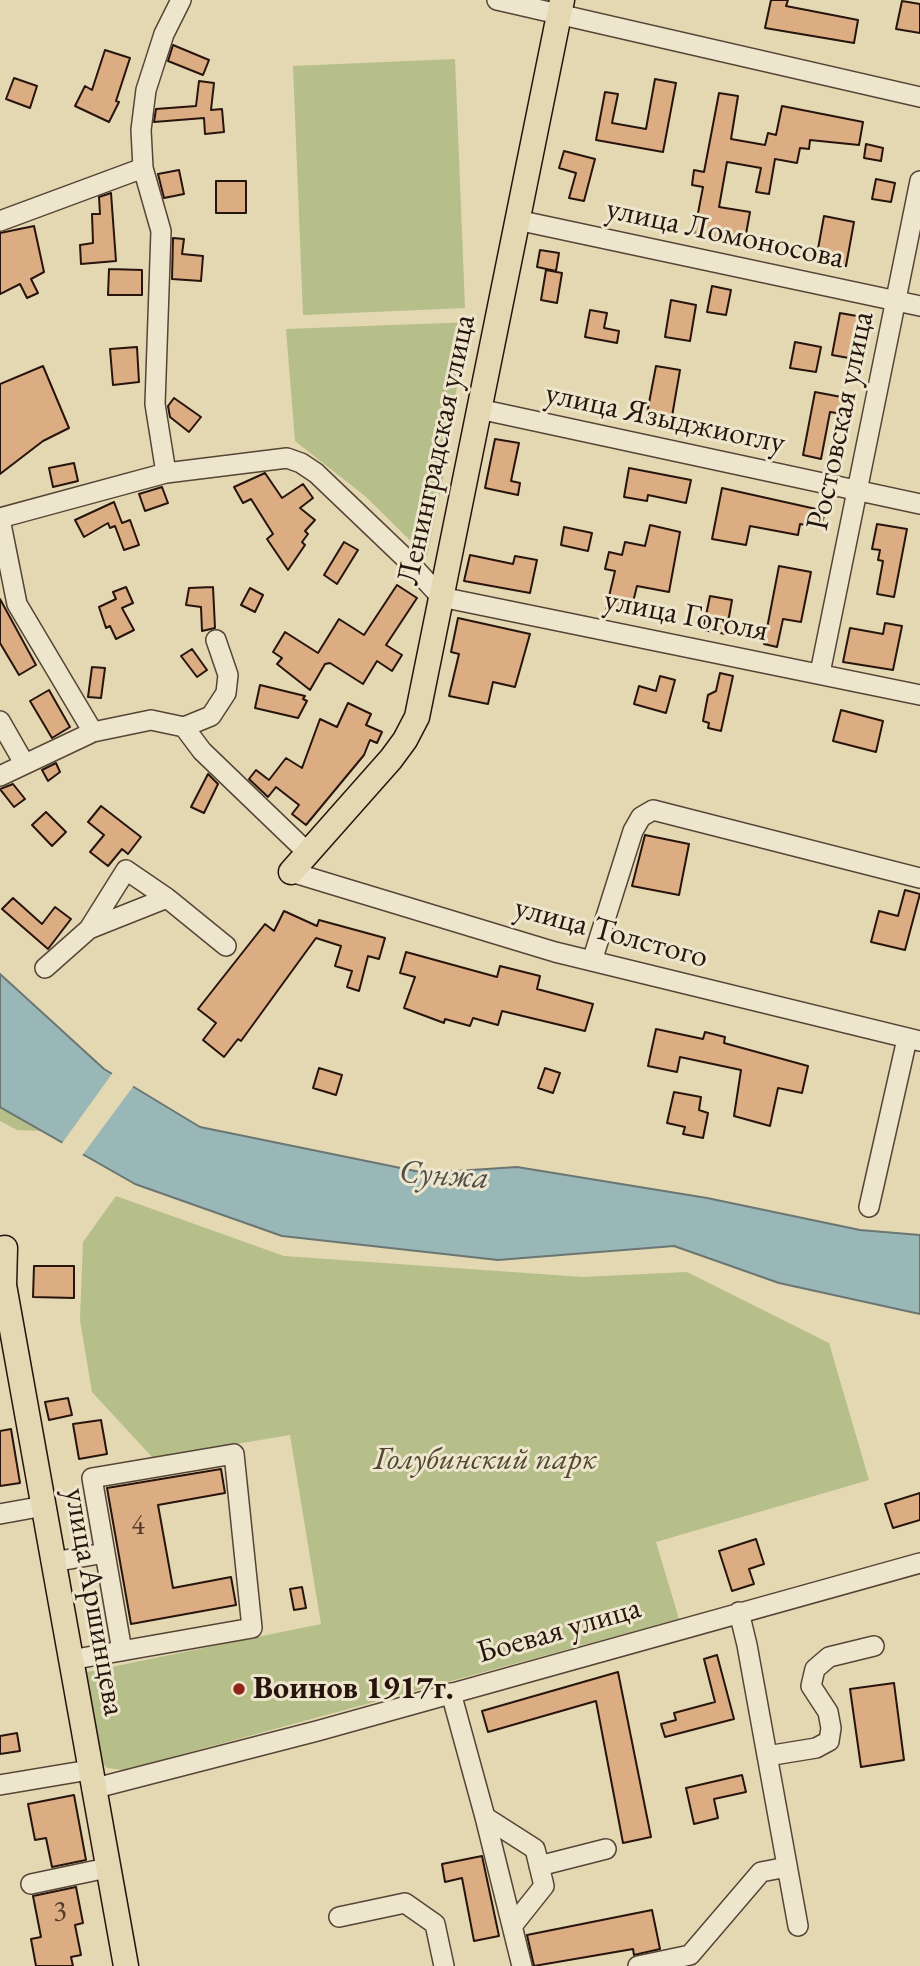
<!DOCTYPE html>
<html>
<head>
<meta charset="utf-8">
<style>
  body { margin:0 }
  canvas { display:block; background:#e3d8b2 }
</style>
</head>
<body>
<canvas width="920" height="1966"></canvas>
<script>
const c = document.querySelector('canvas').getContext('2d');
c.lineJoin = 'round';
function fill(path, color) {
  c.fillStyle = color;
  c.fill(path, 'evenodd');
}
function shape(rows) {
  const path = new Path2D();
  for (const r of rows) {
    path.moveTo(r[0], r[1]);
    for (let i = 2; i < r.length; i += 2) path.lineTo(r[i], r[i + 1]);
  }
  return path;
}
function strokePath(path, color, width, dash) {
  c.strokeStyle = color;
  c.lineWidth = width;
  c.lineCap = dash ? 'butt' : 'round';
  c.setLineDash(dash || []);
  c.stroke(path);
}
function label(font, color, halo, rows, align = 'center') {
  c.font = font + ' "EB Garamond",serif';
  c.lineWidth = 6;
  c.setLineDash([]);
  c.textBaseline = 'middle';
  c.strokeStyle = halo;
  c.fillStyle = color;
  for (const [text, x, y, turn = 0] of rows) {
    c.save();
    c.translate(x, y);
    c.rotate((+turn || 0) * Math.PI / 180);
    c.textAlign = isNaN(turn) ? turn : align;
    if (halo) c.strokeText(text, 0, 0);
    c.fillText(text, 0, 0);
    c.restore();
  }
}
fill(shape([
  [455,59,465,308,303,315,293,66],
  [473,322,457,386,445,469,427,557,365,496,295,441,286,329],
  [0,1107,41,1131,17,1130,0,1121],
  [116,1196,284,1256,583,1277,687,1272,829,1343,869,1480,656,1542,679,1619,124,1770,107,1768,100,1761,82,1673,321,1624,290,1435,153,1458,92,1392,80,1320,83,1242]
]), '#b6be8a');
const water = shape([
  [0,974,104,1069,200,1127,425,1173,517,1167,707,1198,860,1230,920,1235,920,1314,779,1283,674,1246,498,1260,282,1236,135,1184,0,1107,0,974]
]);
fill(water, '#99b7b7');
strokePath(water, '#6b7673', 2);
fill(shape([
  [114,1071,135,1084,81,1157,60,1146]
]), '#e3d8b2');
const building = shape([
  [771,0,788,0,786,6,858,20,854,43,765,28,771,0],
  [902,1,920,4,920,33,896,29,902,1],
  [173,45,209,60,203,75,168,61,173,45],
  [105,50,130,58,116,101,119,102,109,122,75,106,85,86,92,90,105,50],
  [14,78,37,86,30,108,6,99,14,78],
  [655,79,676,83,663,152,596,140,605,92,618,94,612,123,646,129,655,79],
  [199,81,214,83,211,110,222,109,224,132,205,134,204,118,154,122,156,109,196,106,199,81],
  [719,93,738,96,731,139,765,145,768,133,776,135,782,106,863,122,859,145,810,140,809,149,800,148,797,163,775,159,769,194,756,192,761,168,727,162,719,207,750,212,744,245,694,234,703,187,692,185,694,170,704,172,719,93],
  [866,144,883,148,881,161,864,158,866,144],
  [564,151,595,159,584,201,569,198,576,173,559,168,564,151],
  [179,170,184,194,164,198,158,174,179,170],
  [876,179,895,183,891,202,872,199,876,179],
  [216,181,246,181,246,213,216,213,216,181],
  [111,193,116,261,81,264,80,245,93,243,92,214,100,214,99,197,111,193],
  [824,216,854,222,846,266,816,260,824,216],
  [34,226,44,272,31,279,38,293,27,298,20,284,0,294,0,233,34,226],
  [173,238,184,239,182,254,203,256,201,281,172,279,173,238],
  [540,250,559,253,556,271,537,267,540,250],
  [109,269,142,270,142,295,108,295,109,269],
  [546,270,562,273,557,303,541,300,546,270],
  [712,286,731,290,726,315,707,312,712,286],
  [671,300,696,305,690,341,665,337,671,300],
  [590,310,607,313,604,328,619,331,617,343,585,337,590,310],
  [840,313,868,318,860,360,832,355,840,313],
  [795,342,821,347,816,372,790,368,795,342],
  [137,347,139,382,113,385,110,349,137,347],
  [43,366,69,428,43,441,0,474,0,384,43,366],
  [656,366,680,370,670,428,645,424,656,366],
  [815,392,852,399,849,415,830,412,821,459,803,455,815,392],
  [174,398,201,417,189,432,170,417,168,406,174,398],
  [495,439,519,443,511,481,520,483,518,495,485,488,495,439],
  [74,463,78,481,53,487,49,468,74,463],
  [629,468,691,480,686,503,648,495,647,501,624,497,629,468],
  [265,473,282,498,303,484,313,498,300,508,315,520,305,531,308,534,302,542,305,545,288,570,267,539,273,534,251,499,243,503,234,487,265,473],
  [162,487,168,503,145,511,139,494,162,487],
  [722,488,825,511,821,528,800,524,798,535,750,526,746,545,712,539,722,488],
  [114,502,122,523,130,520,139,545,124,550,115,526,110,528,108,523,84,537,75,520,114,502],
  [877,524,907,529,894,597,877,594,883,561,878,560,880,550,872,549,877,524],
  [650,525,680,532,669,592,637,586,630,614,606,609,615,571,605,569,609,552,622,555,625,542,645,546,650,525],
  [564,527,592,533,588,551,561,545,564,527],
  [344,542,358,550,337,584,324,575,344,542],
  [470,555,513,564,515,556,537,560,530,593,464,581,470,555],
  [779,566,811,572,801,622,783,619,777,647,764,644,779,566],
  [397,585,417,598,386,645,402,655,392,671,377,661,363,684,330,663,325,664,310,690,277,664,282,658,273,652,285,632,318,653,339,619,364,635,397,585],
  [126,587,133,603,122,608,134,630,116,639,110,626,106,628,99,607,116,599,113,592,126,587],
  [213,587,215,628,202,631,201,607,186,605,189,588,213,587],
  [250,588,263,595,255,612,241,605,250,588],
  [710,596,732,600,726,634,703,630,710,596],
  [0,599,36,665,19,675,0,643,0,599],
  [458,618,530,634,515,687,493,682,488,704,449,696,459,654,451,652,458,618],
  [885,623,902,626,893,670,843,662,850,628,883,634,885,623],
  [192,649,207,670,197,677,181,656,192,649],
  [92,667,105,668,101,698,88,697,92,667],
  [720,673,733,676,721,731,708,728,709,723,703,721,708,695,716,691,720,673],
  [660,676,675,680,666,713,634,704,639,686,656,691,660,676],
  [260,685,305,696,303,699,307,701,298,718,255,708,260,685],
  [49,690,70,727,52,738,30,701,49,690],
  [348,703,371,714,366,725,382,732,377,743,370,740,364,755,306,825,292,814,299,805,276,787,268,797,249,779,256,770,269,780,286,758,302,768,320,719,337,727,348,703],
  [841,710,883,721,876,752,833,741,841,710],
  [56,763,60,772,48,781,42,770,56,763],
  [208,774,218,784,204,813,191,807,208,774],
  [13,784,25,799,14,807,0,789,13,784],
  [101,806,141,837,128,854,122,849,108,866,90,852,104,835,88,822,101,806],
  [46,812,66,832,52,846,32,825,46,812],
  [645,835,689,844,679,895,632,886,645,835],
  [905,890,920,894,905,950,871,942,879,911,898,916,905,890],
  [13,898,42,924,55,907,71,919,48,949,2,909,13,898],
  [284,911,317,926,319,920,385,938,379,959,368,956,359,991,347,987,352,971,335,966,341,946,316,938,241,1041,238,1039,224,1057,203,1040,216,1023,198,1009,265,924,274,931,284,911],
  [406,952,497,977,500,966,540,976,537,989,593,1004,585,1031,502,1011,498,1025,473,1018,470,1026,445,1019,444,1023,404,1008,415,977,400,973,406,952],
  [656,1029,703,1039,705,1032,725,1037,724,1043,808,1066,802,1093,778,1088,770,1126,734,1116,741,1070,680,1057,677,1072,648,1066,656,1029],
  [319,1068,342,1075,336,1095,313,1088,319,1068],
  [545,1068,560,1073,553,1093,538,1088,545,1068],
  [674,1092,701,1097,699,1110,708,1113,703,1138,683,1134,685,1127,667,1123,674,1092],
  [34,1266,74,1266,74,1298,33,1297,34,1266],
  [68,1398,72,1415,49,1420,45,1402,68,1398],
  [101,1420,107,1454,79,1459,73,1424,101,1420],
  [11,1429,20,1483,0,1486,0,1431,11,1429],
  [221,1469,225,1493,158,1505,173,1588,231,1577,236,1605,131,1624,107,1488,221,1469],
  [920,1493,920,1520,893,1528,885,1504,920,1493],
  [756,1539,764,1564,749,1569,754,1584,732,1591,719,1551,756,1539],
  [302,1587,306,1608,294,1610,290,1589,302,1587],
  [717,1655,734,1719,665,1737,661,1724,676,1720,674,1713,715,1702,704,1659,717,1655],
  [618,1672,651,1837,623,1843,596,1701,488,1732,482,1711,618,1672],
  [894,1683,904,1760,861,1767,850,1689,894,1683],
  [17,1733,20,1751,0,1754,0,1736,17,1733],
  [742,1775,746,1792,714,1799,718,1818,694,1824,686,1788,742,1775],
  [74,1795,86,1860,52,1867,46,1838,35,1840,28,1804,74,1795],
  [482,1856,499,1936,474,1941,462,1878,445,1882,442,1864,482,1856],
  [76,1887,83,1923,75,1925,81,1955,71,1957,73,1966,36,1966,31,1939,41,1937,33,1896,76,1887],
  [652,1910,660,1949,634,1955,633,1949,534,1966,527,1935,652,1910]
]);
fill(building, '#dcac83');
strokePath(building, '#27140d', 2);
const minor = shape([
  [497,0,920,97],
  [517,220,920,306],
  [0,221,143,168],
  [479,409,920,504],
  [166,473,155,404,161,231,143,168,141,130,146,90,164,34,181,0],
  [0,518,166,473,287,458,301,463,316,473,405,558,441,597,920,695],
  [0,519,17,604,93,732],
  [820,673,920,181],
  [0,721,24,763],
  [184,727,211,716,226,693,228,675,216,640],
  [0,776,93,732,151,720,184,727,202,751,308,853],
  [291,872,555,952,920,1041],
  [89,929,126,870,167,898,226,946],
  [592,961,633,831,641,817,653,810,920,878],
  [45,968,89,929,167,898],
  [869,1207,907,1039],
  [0,1514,44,1506],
  [53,1562,105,1553],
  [739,1612,747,1645,798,1926],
  [70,1660,252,1628,234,1454,92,1478,122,1651],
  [451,1693,485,1817,522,1966],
  [767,1756,816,1748,829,1741,831,1728,828,1712,811,1686,815,1669,829,1657,874,1646],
  [0,1785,89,1770],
  [92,1789,317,1731,920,1563],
  [485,1817,535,1849,544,1886,513,1925],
  [539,1866,606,1849],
  [31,1884,107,1868],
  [339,1917,405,1903,435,1924,444,1966],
  [638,1966,690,1955,761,1872,787,1867]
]);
const major = shape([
  [291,872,391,759,405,740,417,717,562,0],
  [0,1249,5,1248,4,1285,126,1966]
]);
strokePath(minor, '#564536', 22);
strokePath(major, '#27140d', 27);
strokePath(minor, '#ede6cd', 19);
strokePath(major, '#e3d8b2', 24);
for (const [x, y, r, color] of [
  [239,1689,7,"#8f2418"]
]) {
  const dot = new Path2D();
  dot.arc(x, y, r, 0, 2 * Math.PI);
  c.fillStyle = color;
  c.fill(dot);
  strokePath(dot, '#ede6cd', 2.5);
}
label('28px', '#543a2a', null, [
  ["4",138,1526],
  ["3",60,1912]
]);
label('32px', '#27140d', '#ede6cd', [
  ["улица Ломоносова",725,234,12],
  ["улица Языджиоглу",665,419,12],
  ["Ростовская улица",841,421,-78],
  ["Ленинградская улица",437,450,-78],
  ["улица Гоголя",686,616,11],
  ["улица Толстого",611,933,15],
  ["улица Аршинцева",94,1602,80],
  ["Боевая улица",559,1631,-16]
]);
label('italic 32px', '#524732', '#ede6cd', [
  ["Голубинский парк",485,1460]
]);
label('bold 32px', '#27140d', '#ede6cd', [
  ["Воинов 1917г.",253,1689]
], 'left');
label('italic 33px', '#4f4d48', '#ede6cd', [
  ["Сунжа",444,1176,4]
]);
</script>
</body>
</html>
